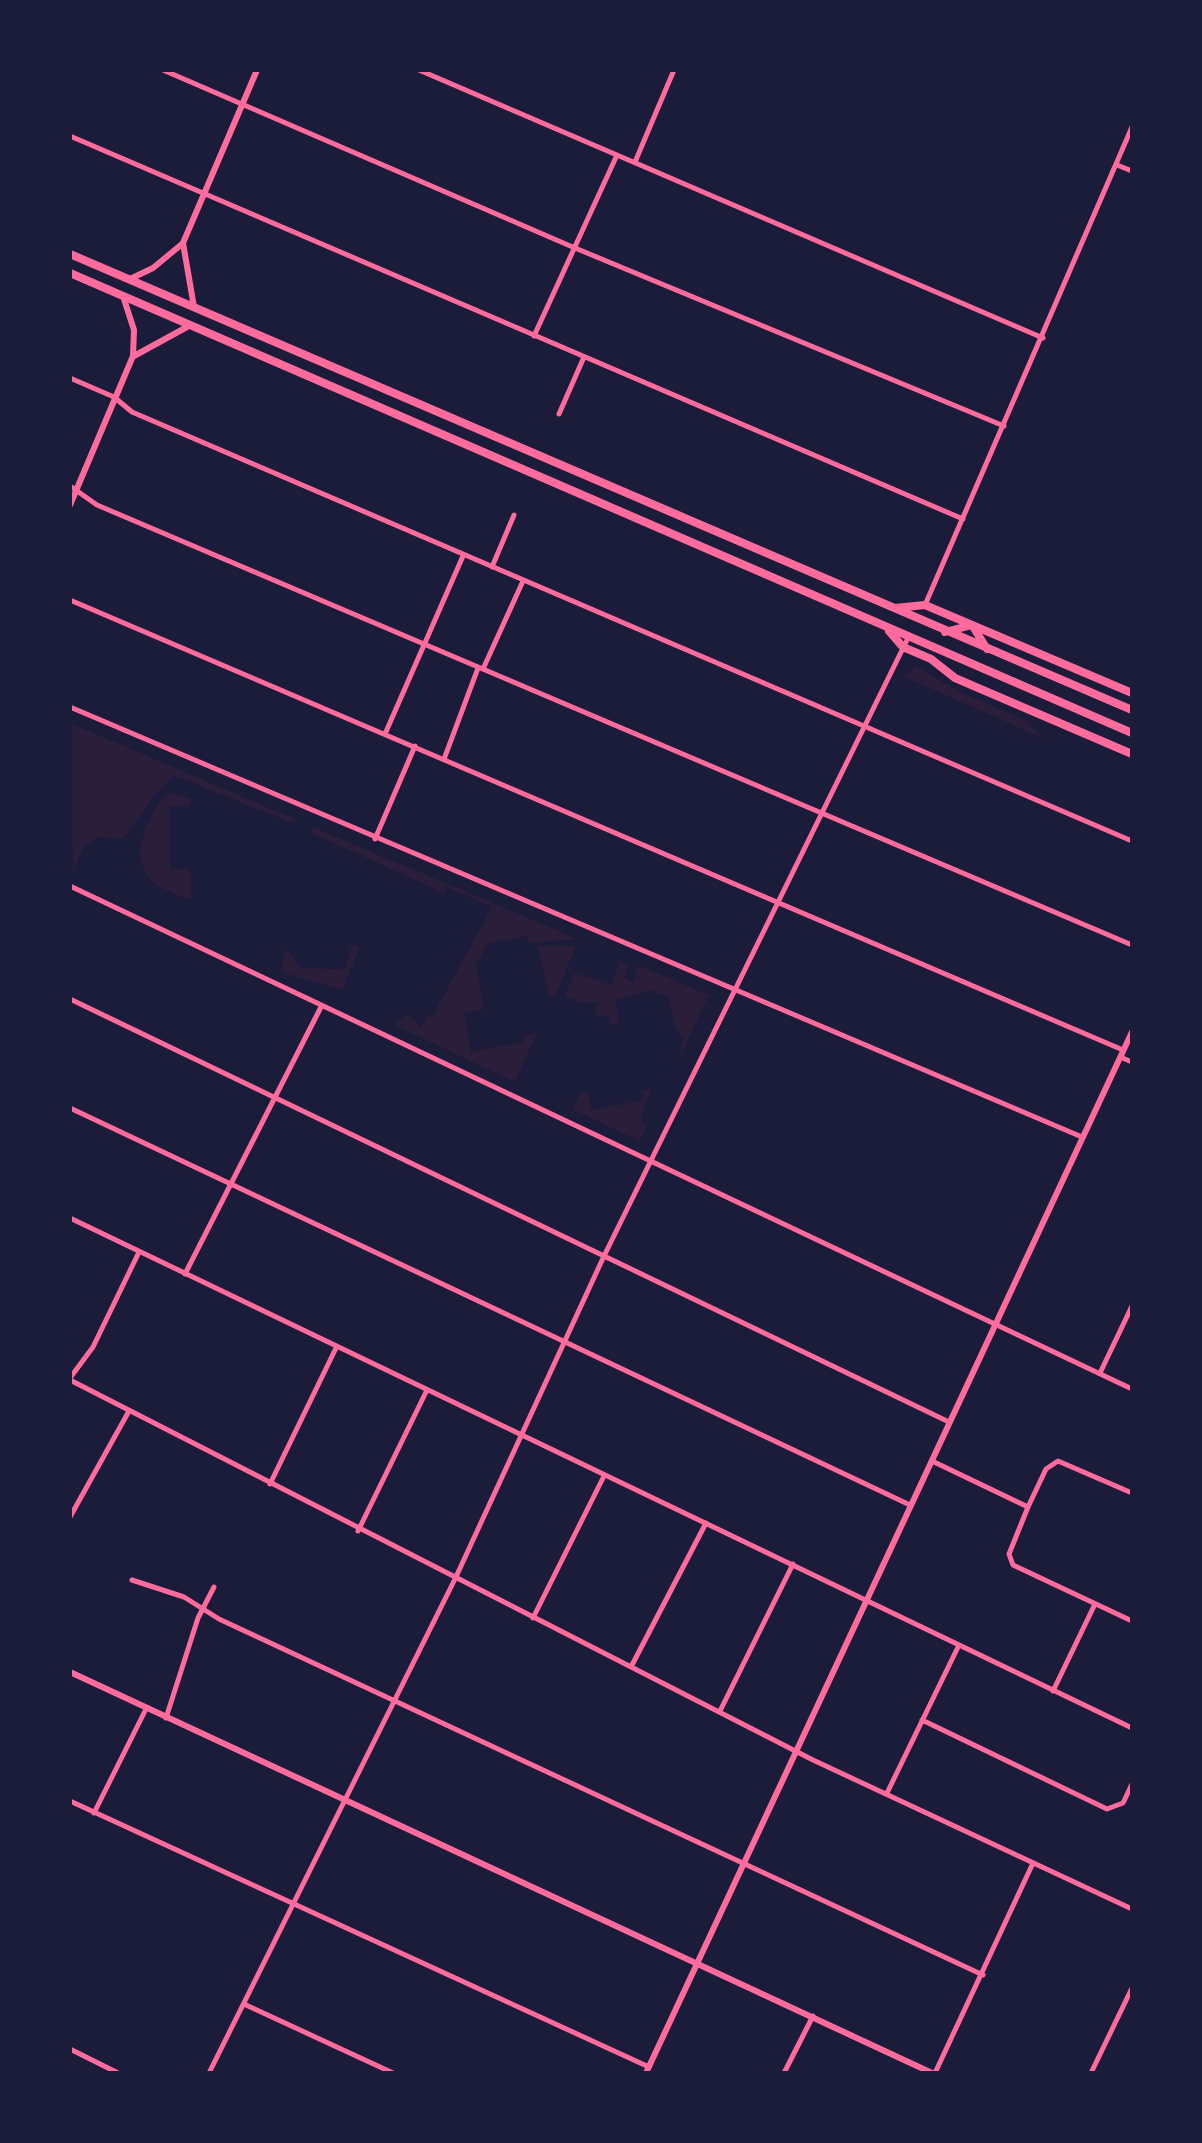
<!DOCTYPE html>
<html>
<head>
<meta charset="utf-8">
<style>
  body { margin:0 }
  #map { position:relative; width:1202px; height:2143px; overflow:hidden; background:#1b1b3a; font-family:"Fira Sans Condensed",sans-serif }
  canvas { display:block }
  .frame { position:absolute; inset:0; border:72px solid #1b1b3a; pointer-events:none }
</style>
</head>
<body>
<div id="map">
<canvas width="1202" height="2143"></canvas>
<div class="frame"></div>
</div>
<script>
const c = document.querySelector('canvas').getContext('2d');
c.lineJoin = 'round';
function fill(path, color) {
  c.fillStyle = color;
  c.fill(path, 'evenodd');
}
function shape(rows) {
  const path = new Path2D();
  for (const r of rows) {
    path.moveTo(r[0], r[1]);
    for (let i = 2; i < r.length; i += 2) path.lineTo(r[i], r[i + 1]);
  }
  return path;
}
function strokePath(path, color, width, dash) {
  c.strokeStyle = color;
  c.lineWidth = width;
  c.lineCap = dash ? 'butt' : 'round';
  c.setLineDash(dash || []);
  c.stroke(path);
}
fill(shape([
  [916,666,958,691,1025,720,1043,738,904,677],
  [70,723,178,769,300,821,287,821,175,776,158,791,123,839,99,837,84,846,73,871],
  [175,793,192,799,190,805,169,807,170,869,190,869,191,900,156,886,145,874,139,854,145,828,162,797],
  [313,827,578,939,537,942,529,942,527,936,488,943,476,965,484,1009,464,1014,471,1052,524,1042,523,1035,537,1033,515,1082,394,1025,408,1014,421,1027,427,1015,432,1017,492,907,448,888,444,893,311,833],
  [352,945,360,947,342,990,281,972,285,948,302,968,340,969,346,967],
  [538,946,576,946,554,999,548,992],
  [620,962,629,966,624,978,634,983,638,965,709,995,678,1061,684,1038,676,1028,667,994,658,995,656,989,615,999,620,1022,610,1025,608,1016,595,1015,597,1005,604,1002,583,1003,565,996,574,973,611,985],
  [651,1090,640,1120,647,1125,640,1141,572,1109,580,1093,588,1094,592,1110,644,1100,642,1091]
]), '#2a1e3b');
strokePath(shape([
  [163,70,575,248,1004,426],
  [419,70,1043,338],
  [70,136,963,519],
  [635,162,674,70],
  [1117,165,1132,171],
  [534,336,617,155],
  [70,378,114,397,132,412,1132,841],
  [559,414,584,357],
  [70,486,97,505,1132,945],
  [492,567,514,515],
  [70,600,1123,1050],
  [925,605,1132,127],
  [483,669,523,581],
  [70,707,1082,1137],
  [385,734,463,556],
  [444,759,478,668],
  [375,839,415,746],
  [70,886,1132,1389],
  [70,999,949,1422],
  [1120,1057,1132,1062],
  [70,1108,910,1505],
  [70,1218,1132,1728],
  [185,1274,321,1007],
  [1100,1373,1132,1306],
  [70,1378,93,1347,139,1252],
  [70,1380,813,1760,1132,1909],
  [932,1461,1028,1507,1009,1554,1013,1565,1132,1621],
  [270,1484,336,1348],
  [1028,1507,1046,1469,1058,1461,1132,1493],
  [70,1517,129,1411],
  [358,1531,427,1390],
  [132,1580,184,1597,219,1619,983,1975],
  [533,1618,603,1478],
  [631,1667,706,1523],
  [1053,1691,1095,1604],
  [720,1711,793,1564],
  [166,1718,198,1618,214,1587],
  [922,1720,1107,1809,1123,1803,1132,1784],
  [887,1793,959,1645],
  [70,1801,649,2067],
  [94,1813,146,1709],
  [246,2005,393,2073],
  [70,2049,118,2073],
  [209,2073,455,1579,604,1256,908,638],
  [784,2073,813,2016],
  [935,2073,1033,1863],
  [1091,2073,1132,1988]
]), '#ff6b9d', 5);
strokePath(shape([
  [130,279,153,268,182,244],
  [194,307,183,243,257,70],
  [134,356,187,327],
  [70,505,133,356,134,330,124,299],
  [70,1672,932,2073],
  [646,2073,1132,1032]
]), '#ff6b9d', 6);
strokePath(shape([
  [70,254,1132,710],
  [70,273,1132,733],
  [895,608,925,605,1132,693],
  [889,631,903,647,931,659,955,678,1132,754],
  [945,632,972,625,987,649]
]), '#ff6b9d', 8);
</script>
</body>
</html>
